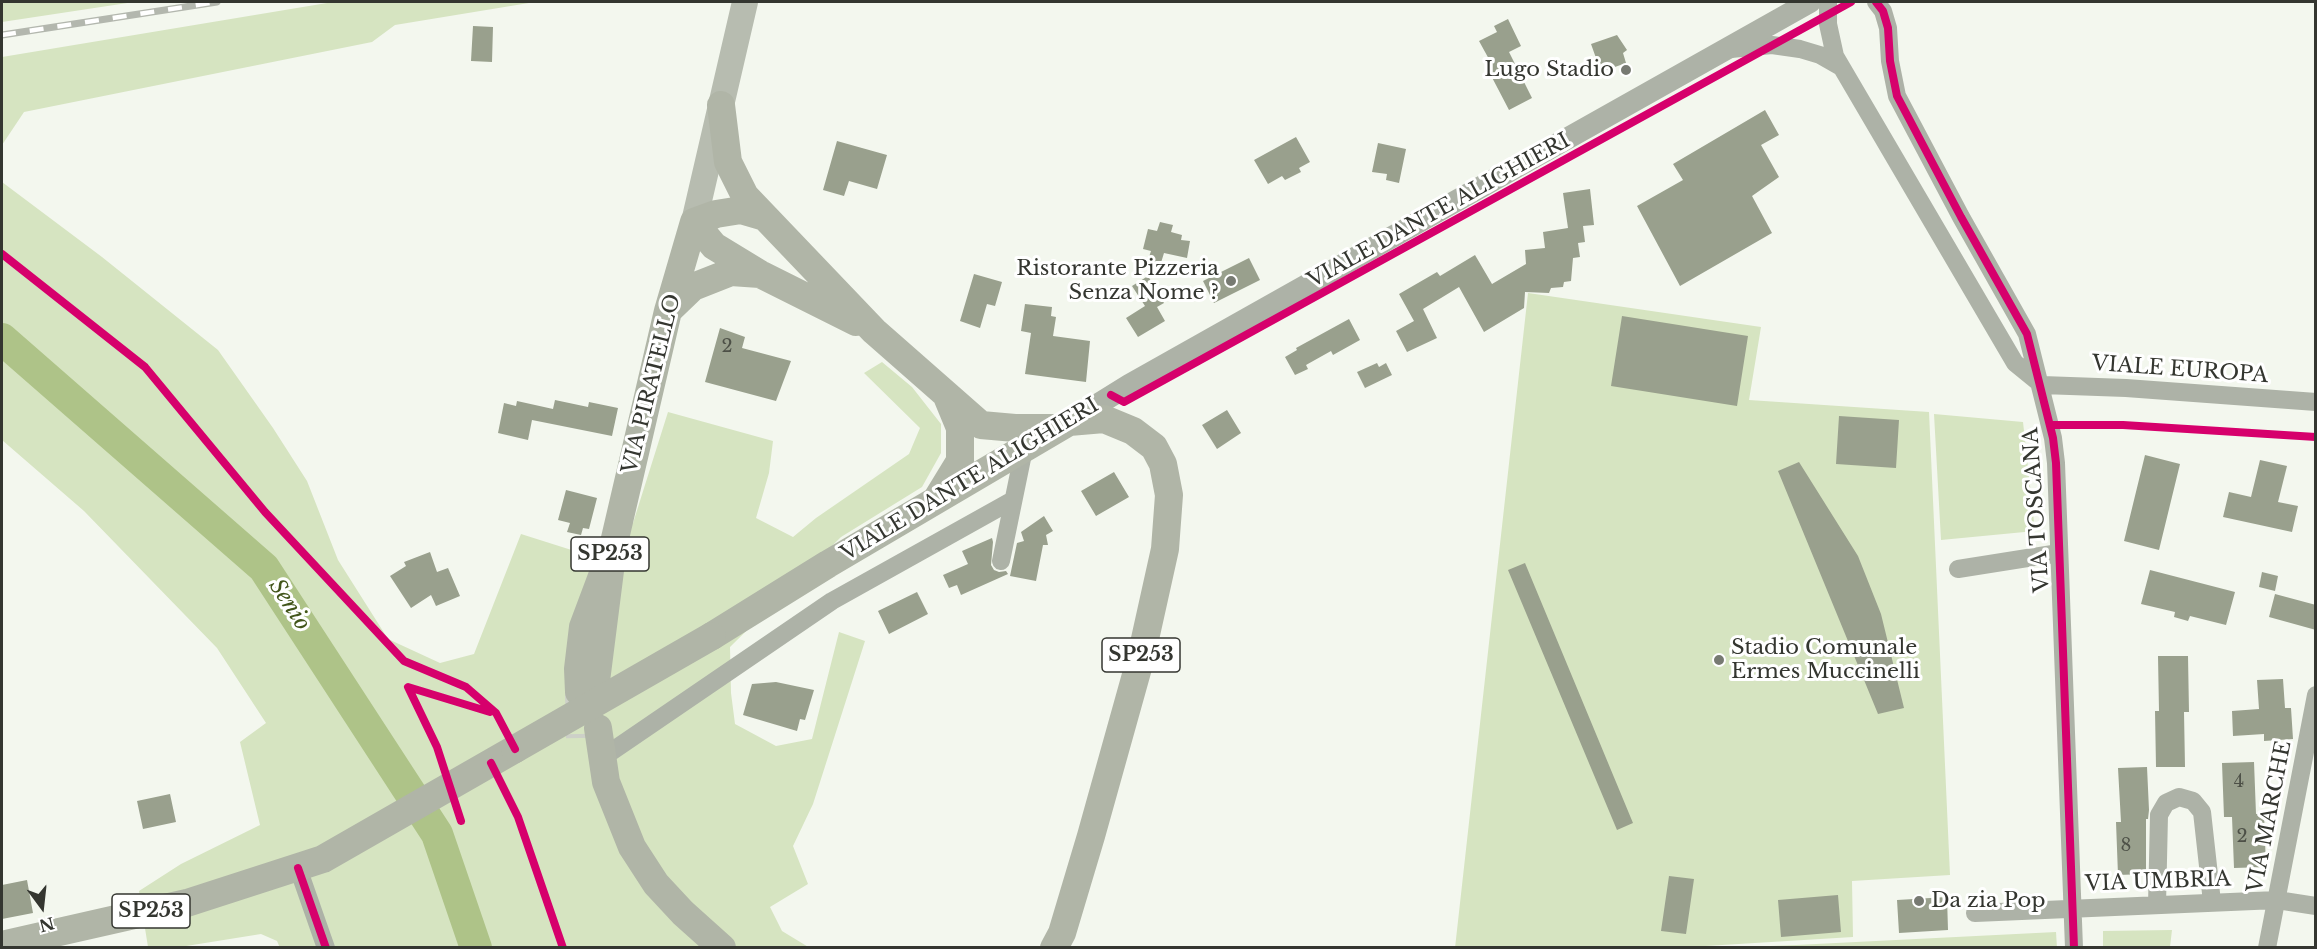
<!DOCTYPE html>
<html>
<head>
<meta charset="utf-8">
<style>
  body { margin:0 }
  #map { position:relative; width:2317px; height:949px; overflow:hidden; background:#f3f7ee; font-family:"Libre Baskerville",serif }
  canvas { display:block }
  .frame { position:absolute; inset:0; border:3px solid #343630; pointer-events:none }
  .north { position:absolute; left:12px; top:877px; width:60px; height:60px; -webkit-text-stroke:4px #fff; paint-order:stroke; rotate:165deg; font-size:16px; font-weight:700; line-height:24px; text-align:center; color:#343630 }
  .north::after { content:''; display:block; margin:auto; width:21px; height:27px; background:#343630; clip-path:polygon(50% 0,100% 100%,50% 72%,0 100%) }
</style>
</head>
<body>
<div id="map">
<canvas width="2317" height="949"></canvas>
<div class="frame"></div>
<div class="north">N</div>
</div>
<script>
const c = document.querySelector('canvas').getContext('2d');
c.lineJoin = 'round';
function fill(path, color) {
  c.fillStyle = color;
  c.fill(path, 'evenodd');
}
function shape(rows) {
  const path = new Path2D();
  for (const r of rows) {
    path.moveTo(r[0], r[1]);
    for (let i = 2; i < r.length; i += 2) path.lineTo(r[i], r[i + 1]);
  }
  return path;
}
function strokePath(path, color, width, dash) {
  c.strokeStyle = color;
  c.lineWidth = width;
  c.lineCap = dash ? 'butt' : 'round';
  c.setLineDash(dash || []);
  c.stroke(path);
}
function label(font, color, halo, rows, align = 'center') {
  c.font = font + ' "Libre Baskerville",serif';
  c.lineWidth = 6;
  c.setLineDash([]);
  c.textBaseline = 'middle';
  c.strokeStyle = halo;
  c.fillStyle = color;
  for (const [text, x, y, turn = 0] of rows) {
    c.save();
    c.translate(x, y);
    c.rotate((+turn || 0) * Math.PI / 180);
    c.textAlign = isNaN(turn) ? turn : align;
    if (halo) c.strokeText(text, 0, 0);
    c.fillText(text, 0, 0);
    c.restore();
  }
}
fill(shape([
  [2,2,134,2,2,22],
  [333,2,535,2,395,25,372,42,24,112,2,145,2,57],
  [2,182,102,257,218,350,273,428,307,481,338,560,388,639,440,663,474,654,521,534,581,553,633,523,668,412,773,441,769,473,756,518,793,537,816,518,909,454,920,428,864,373,882,362,912,387,941,424,941,453,922,487,841,537,730,647,731,693,735,724,776,746,812,739,839,632,865,641,813,804,793,846,808,884,770,907,782,931,810,948,280,948,277,941,261,934,180,947,148,947,139,891,181,864,260,825,240,742,266,723,217,648,84,511,2,440],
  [1528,293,1761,327,1749,400,1929,412,1950,875,1852,881,1853,937,1673,948,1455,948],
  [1934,414,2023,422,2035,531,1941,540],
  [2172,930,2170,947,2103,947,2103,931],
  [2056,932,2057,948,1744,947,1796,945]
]), '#d6e4c1');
strokePath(shape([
  [2,339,264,568,437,834,476,948]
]), '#aec388', 32);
fill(shape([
  [1508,19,1521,46,1509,52,1532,98,1509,110,1485,64,1490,61,1479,41,1497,32,1494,26],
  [473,26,493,27,492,62,471,61],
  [1617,35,1627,50,1623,53,1626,63,1601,72,1591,44],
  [1765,110,1779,135,1761,145,1779,177,1752,196,1772,233,1680,286,1637,206,1683,180,1673,164],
  [1296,137,1310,162,1299,168,1301,172,1285,180,1282,176,1268,184,1254,160],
  [837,141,887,155,877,189,849,181,844,196,823,190],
  [1378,143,1406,149,1399,183,1386,180,1387,174,1372,172],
  [1590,189,1594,225,1583,226,1585,242,1578,243,1580,257,1573,258,1571,281,1564,282,1563,287,1551,288,1549,293,1525,292,1524,308,1484,332,1459,287,1423,309,1437,338,1407,352,1396,331,1414,321,1399,294,1437,272,1440,276,1475,255,1492,284,1526,264,1525,250,1545,248,1543,232,1568,228,1563,193],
  [1160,222,1173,225,1171,232,1182,235,1181,240,1190,241,1187,258,1164,253,1160,266,1147,263,1151,251,1143,249,1148,229,1157,231],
  [1249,258,1260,280,1214,303,1203,281],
  [974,274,1002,282,995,306,987,304,980,328,960,321],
  [1148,276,1164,303,1157,307,1165,321,1138,337,1126,318,1145,306,1132,286],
  [1025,304,1052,307,1051,316,1056,317,1053,336,1090,341,1086,382,1025,374,1031,333,1021,331],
  [1622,316,1748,336,1737,406,1611,386],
  [1349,319,1360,340,1333,355,1331,351,1306,365,1308,369,1295,375,1285,357,1297,350,1296,348],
  [720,328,745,337,742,348,791,361,776,401,705,382],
  [1377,363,1379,367,1386,363,1392,375,1365,388,1357,372],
  [555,400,588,407,589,402,618,408,612,436,532,420,528,440,498,433,504,403,516,406,517,401,553,409],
  [1227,410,1241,433,1217,449,1202,425],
  [1839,416,1899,420,1896,468,1836,464],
  [2145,455,2180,464,2159,550,2124,541],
  [2260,460,2287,466,2278,502,2298,506,2292,532,2223,517,2229,492,2251,497],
  [1799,462,1858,556,1881,614,1904,708,1878,714,1778,471],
  [1114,472,1129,497,1096,516,1081,491],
  [566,490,597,498,589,529,583,528,581,535,567,532,570,523,558,520],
  [1044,516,1053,531,1046,535,1048,545,1043,545,1036,581,1010,576,1017,543,1024,541,1021,532],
  [992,538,993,542,991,565,994,570,999,572,1006,571,1008,574,961,595,957,585,949,588,943,575,968,564,962,551],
  [430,552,437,572,448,568,460,596,436,606,431,595,411,608,390,576,406,566,404,562],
  [1525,563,1633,823,1617,830,1508,570],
  [2150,570,2235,592,2226,625,2190,616,2188,621,2174,617,2175,612,2141,604],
  [2262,572,2278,576,2275,591,2259,587],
  [917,592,928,614,889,634,878,611],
  [2275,594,2316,605,2316,630,2269,617],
  [2158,656,2188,656,2189,712,2184,712,2185,767,2156,767,2155,711,2159,711],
  [2283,679,2285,708,2291,708,2293,739,2264,741,2264,734,2233,736,2232,711,2259,709,2257,680],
  [776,682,814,690,805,720,800,719,797,731,743,715,752,684],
  [2254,762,2256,814,2264,813,2266,867,2234,868,2232,817,2224,817,2222,763],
  [2147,767,2149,810,2148,819,2146,819,2146,874,2118,875,2116,822,2121,822,2118,768],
  [170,794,176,822,143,829,137,801],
  [1669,876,1694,879,1686,934,1661,931],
  [27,880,33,913,2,919,2,885],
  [1838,895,1841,932,1781,937,1778,900],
  [1947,897,1948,930,1899,933,1897,900]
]), '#99a08d');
strokePath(shape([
  [579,692,580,738]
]), '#cdd0c8', 28, [28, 14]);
strokePath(shape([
  [1828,2,1828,24,1835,56,2015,363,2042,385],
  [1876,2,1883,11,1888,28,1890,61,1897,96,1961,217,2027,334,2053,438,2056,463,2074,948],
  [1731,49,1772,45,1800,49,1820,55,1841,67],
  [2042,385,2126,388,2316,402],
  [1001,561,1024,449],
  [1958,569,2059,553],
  [602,758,832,601,1013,500],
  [298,868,326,948],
  [2157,905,2159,815,2166,803,2179,797,2193,801,2202,812,2212,902],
  [1975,913,2277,900,2316,906],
  [2267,948,2316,695]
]), '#adb2a7', 18);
strokePath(shape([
  [1071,421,1129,385,1810,2]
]), '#adb2a7', 22);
strokePath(shape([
  [694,222,745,2]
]), '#b7bcb0', 26);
strokePath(shape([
  [721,105,728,162,745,196,874,331,981,425,1015,428,1058,428],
  [694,222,714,246,760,274,856,322],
  [694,222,716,214,741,210,765,217],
  [668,311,693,287,731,272,760,274],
  [938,497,960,461,960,428,948,399],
  [613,547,668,311,694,222],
  [712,636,828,564,1069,422,1104,419,1133,431,1154,447,1163,464,1169,495,1165,549,1141,657,1091,836,1062,933,1054,948],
  [579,692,578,669,583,627,613,547,596,681],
  [598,728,606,782,632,847,656,884,683,913,722,948],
  [2,945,187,903,323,859,515,749]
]), '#b0b5a7', 28);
const rail = shape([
  [2,35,217,2]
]);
strokePath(rail, '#b3b7ae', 7);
strokePath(rail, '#fff', 4.5, [14]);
strokePath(shape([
  [515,749,712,636]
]), '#b0b5a7', 28);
strokePath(shape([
  [1876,2,1883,11,1888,28,1890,61,1897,96,1961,217,2027,334,2053,438,2056,463,2074,948],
  [2,254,145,367,265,512,404,661,466,687,496,713,515,749],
  [1111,395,1124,402,1851,2],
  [2050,425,2123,425,2316,437],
  [491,763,518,817,563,948],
  [461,821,437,747,408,687,490,712],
  [298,868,326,948]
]), '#d6006c', 8);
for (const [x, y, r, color] of [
  [1626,70,6,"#777a72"],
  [1231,281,6,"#777a72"],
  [1719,660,6,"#777a72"],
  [1919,901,6,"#777a72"]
]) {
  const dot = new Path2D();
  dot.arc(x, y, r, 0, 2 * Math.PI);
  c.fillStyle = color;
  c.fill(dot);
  strokePath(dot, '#fff', 2);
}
label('18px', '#4d5047', null, [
  ["2",727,347],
  ["4",2239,782],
  ["2",2242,837],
  ["8",2126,846]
]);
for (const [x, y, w] of [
  [610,554,78],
  [1141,655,78],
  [151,911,78]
]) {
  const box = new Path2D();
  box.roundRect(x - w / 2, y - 17, w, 34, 4.5);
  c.fillStyle = '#fff';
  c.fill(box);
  strokePath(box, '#343630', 1.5);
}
label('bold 20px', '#343630', null, [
  ["SP253",610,554],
  ["SP253",1141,655],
  ["SP253",151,911]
]);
label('21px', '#343630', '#fff', [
  ["Lugo Stadio",1614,70],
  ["Ristorante Pizzeria",1219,269],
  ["Senza Nome ?",1219,293],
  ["Stadio Comunale",1731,648,"left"],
  ["Ermes Muccinelli",1731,672,"left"],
  ["Da zia Pop",1931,901,"left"]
], 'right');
label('21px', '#343630', '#fff', [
  ["VIALE DANTE ALIGHIERI",1439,211,-29],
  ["VIALE EUROPA",2180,370,4],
  ["VIA PIRATELLO",652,384,-76],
  ["VIALE DANTE ALIGHIERI",970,480,-31],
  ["VIA TOSCANA",2037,510,-94],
  ["VIA MARCHE",2270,817,-79],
  ["VIA UMBRIA",2158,882,-2]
]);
label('italic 22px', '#42551b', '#fff', [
  ["Senio",289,605,57]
]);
</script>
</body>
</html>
